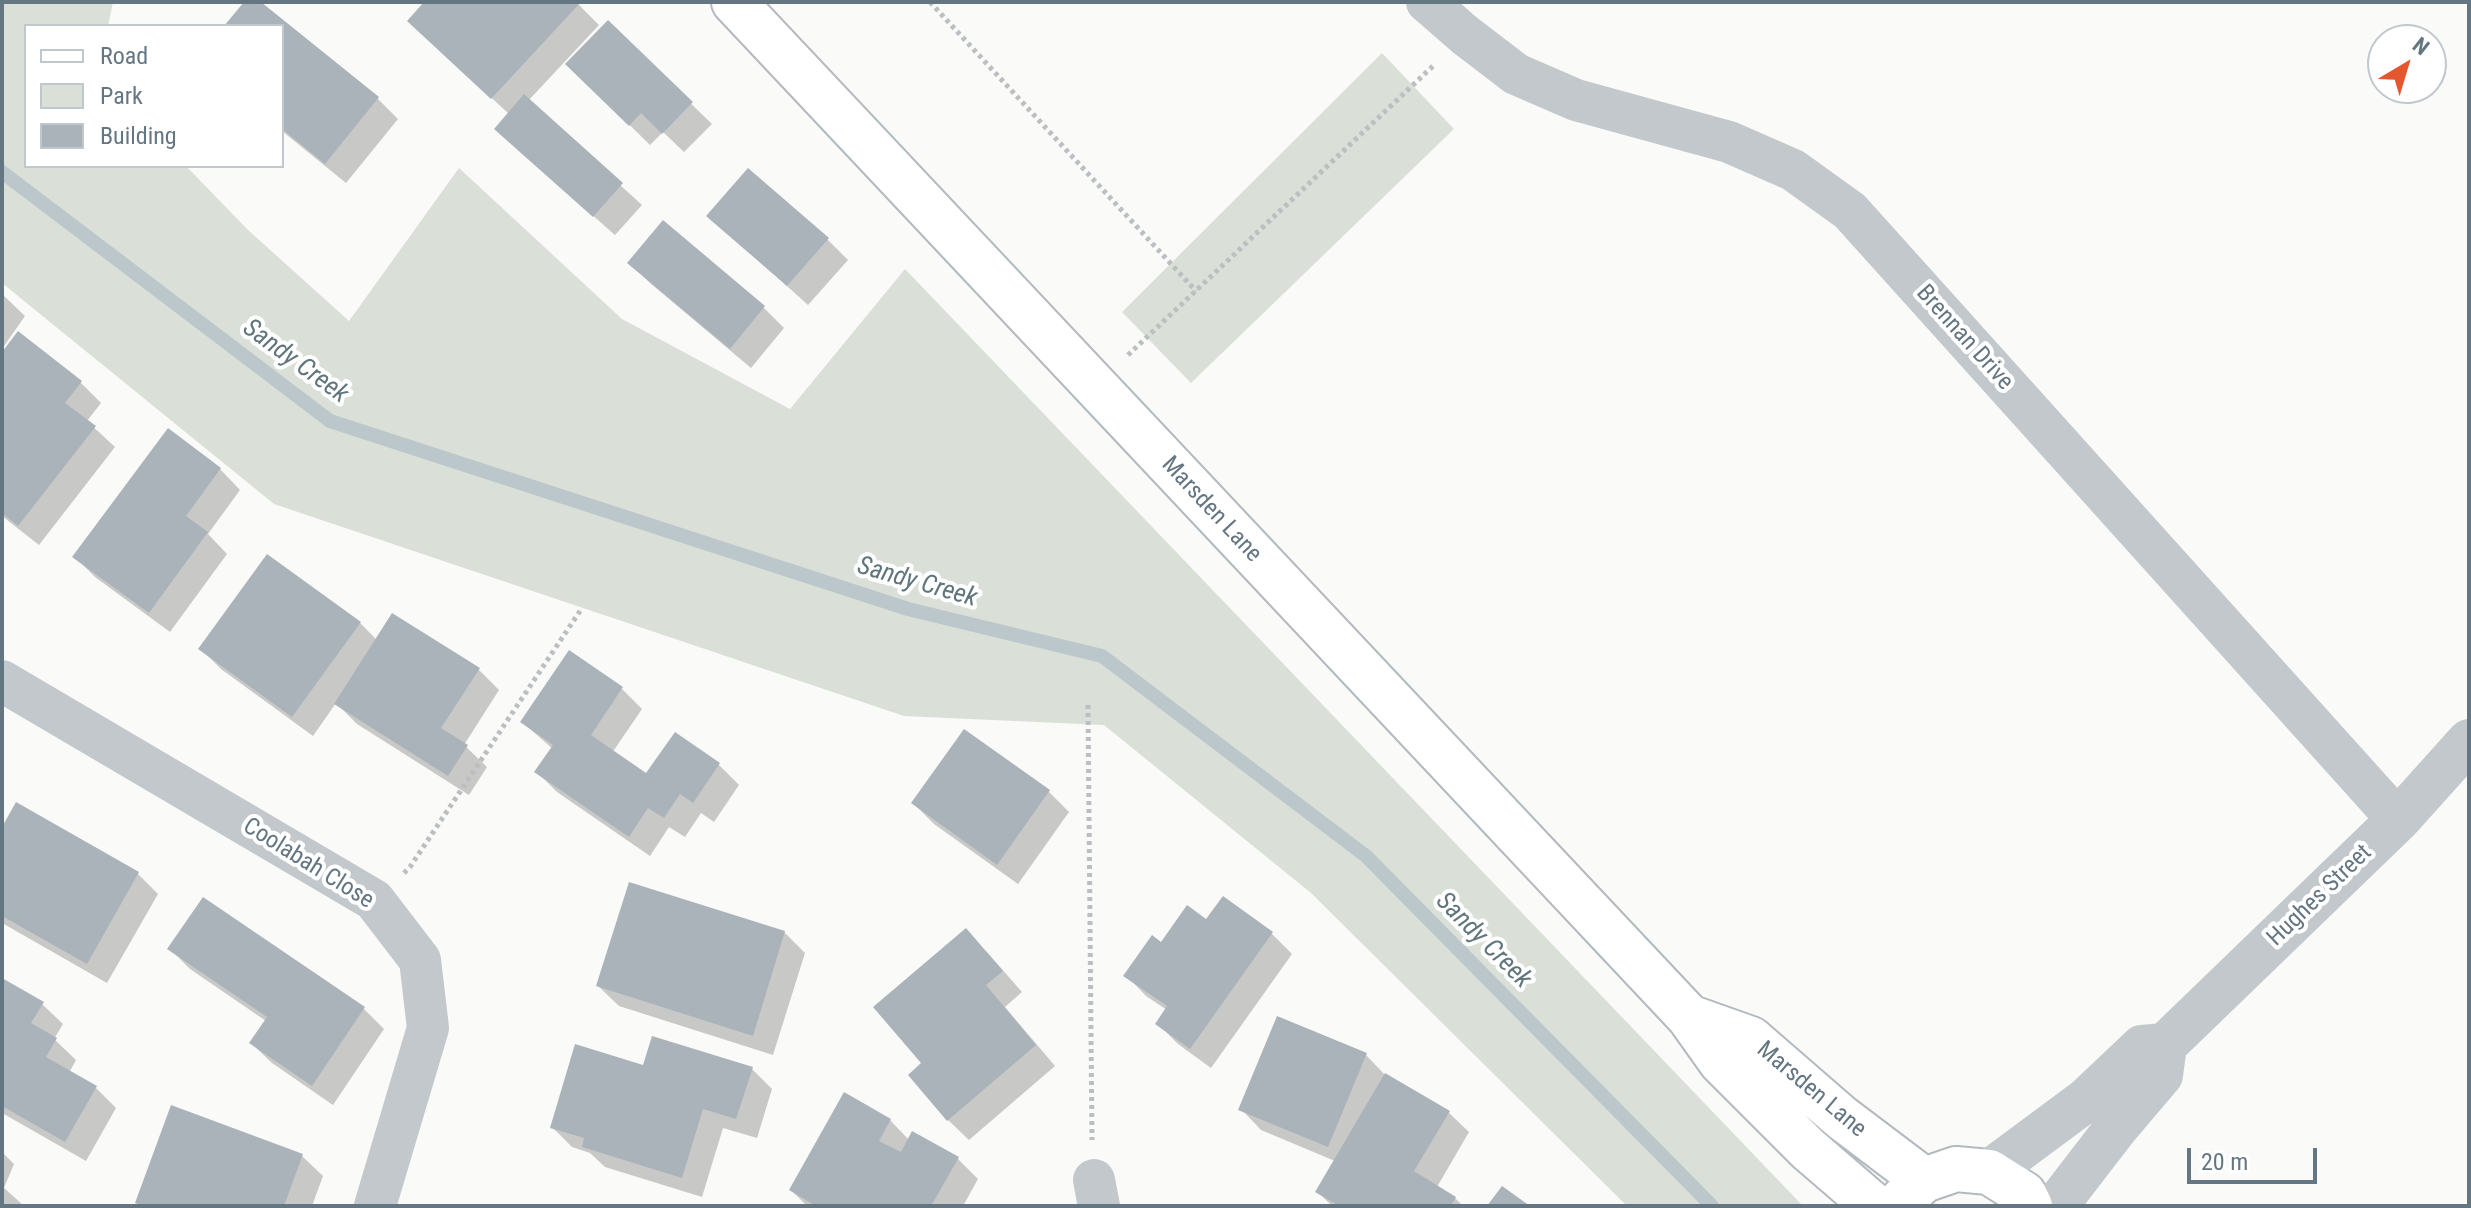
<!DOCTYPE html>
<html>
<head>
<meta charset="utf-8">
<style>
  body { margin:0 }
  #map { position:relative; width:2471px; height:1208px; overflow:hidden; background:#fafaf8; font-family:"Roboto Condensed",sans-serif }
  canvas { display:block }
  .frame { position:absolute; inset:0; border:4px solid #657683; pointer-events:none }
  .legend { position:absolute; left:24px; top:24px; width:260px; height:144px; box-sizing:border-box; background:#fff; border:2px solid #c1c8cd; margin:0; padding:10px 14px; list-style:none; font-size:24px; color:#657683 }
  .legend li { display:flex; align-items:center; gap:16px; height:40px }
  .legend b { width:40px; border:2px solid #c1c8cd }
  .north { position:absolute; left:2367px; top:24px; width:80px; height:80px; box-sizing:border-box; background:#fff; border:2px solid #c1c8cd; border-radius:50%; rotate:38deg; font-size:22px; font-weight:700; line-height:32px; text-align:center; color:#657683 }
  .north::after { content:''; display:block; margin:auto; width:28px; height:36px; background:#e4572e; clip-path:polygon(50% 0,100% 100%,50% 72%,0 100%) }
  .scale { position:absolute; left:2187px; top:1148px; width:130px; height:36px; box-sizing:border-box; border:4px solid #657683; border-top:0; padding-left:10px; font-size:24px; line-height:28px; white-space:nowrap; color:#657683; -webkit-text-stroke:6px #fff; paint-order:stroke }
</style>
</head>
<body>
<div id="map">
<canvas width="2471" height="1208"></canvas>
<div class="frame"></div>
<ul class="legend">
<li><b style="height:10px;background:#fff"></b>Road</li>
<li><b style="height:22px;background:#dadfd7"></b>Park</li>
<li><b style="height:22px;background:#aab3b9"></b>Building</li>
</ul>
<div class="north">N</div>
<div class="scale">20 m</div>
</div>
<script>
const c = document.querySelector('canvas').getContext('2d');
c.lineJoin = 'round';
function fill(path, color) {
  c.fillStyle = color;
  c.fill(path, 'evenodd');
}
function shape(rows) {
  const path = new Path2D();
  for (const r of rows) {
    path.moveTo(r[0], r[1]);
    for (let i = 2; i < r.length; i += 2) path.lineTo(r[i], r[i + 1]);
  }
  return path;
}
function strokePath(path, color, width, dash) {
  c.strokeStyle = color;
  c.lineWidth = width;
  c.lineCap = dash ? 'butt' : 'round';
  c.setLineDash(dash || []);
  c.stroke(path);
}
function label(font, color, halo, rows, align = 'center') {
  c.font = font + ' "Roboto Condensed",sans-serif';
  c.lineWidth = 8;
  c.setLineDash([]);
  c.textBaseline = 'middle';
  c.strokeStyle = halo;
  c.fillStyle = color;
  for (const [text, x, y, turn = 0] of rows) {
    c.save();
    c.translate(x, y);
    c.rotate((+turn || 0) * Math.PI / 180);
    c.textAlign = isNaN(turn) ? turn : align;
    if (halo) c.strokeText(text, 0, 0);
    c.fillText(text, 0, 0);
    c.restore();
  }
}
fill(shape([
  [2,2,113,2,108,26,26,26,26,166,186,166,248,230,349,321,459,168,622,319,790,409,905,269,1803,1206,1627,1206,1311,893,1104,725,904,716,274,504,2,283],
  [1382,53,1454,129,1191,383,1122,312]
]), '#dadfd7');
fill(shape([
  [247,2,258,2,378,99,398,119,346,183,282,131,282,26,227,26],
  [427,2,576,2,599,25,528,101,642,205,615,235,517,149,509,114,430,41],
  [608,23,712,124,684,152,663,132,650,145,568,64],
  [709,216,827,239,848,260,808,305],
  [663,223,764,308,784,328,751,368,650,283,630,263],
  [2,294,25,316,2,349],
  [18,334,81,383,101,403,87,421,115,447,39,545,2,516,2,353],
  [168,431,220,469,240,490,208,534,227,554,170,632,95,577,75,557],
  [360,623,377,640,478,669,499,690,464,745,487,767,469,795,357,724,336,703,313,736,221,669,201,649],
  [570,653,622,689,642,709,612,753,647,776,675,735,719,765,739,785,714,822,701,813,685,837,669,827,650,856,557,792,537,772,553,749,522,722],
  [965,732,1049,792,1069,812,1018,884,934,824,913,803],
  [2,831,138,874,158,894,107,983,2,923],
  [203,900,364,1009,384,1029,333,1105,272,1063,251,1043,266,1021,190,969,170,949],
  [1207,922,1271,933,1292,954,1211,1068,1178,1044,1157,1023,1167,1010,1146,996,1126,975,1162,945],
  [784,932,805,953,773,1055,619,1006,598,986],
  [986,951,1022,992,1005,1007,1055,1066,969,1140,948,1120,923,1063],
  [2,980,42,1004,63,1024,54,1039,76,1060,69,1073,96,1088,116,1108,86,1161,2,1113],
  [1366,1055,1386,1076,1448,1112,1469,1132,1437,1187,1455,1198,1463,1206,1332,1206,1317,1191,1335,1161,1261,1130,1241,1109],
  [645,1067,752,1069,772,1089,757,1138,723,1128,702,1197,605,1167,590,1153,572,1147,552,1127],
  [890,1120,909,1140,958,1159,978,1179,963,1206,807,1206,791,1190],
  [2,1152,14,1164,4,1188,24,1206,2,1206],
  [302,1156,323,1176,312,1206,141,1206,137,1202]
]), '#0003');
strokePath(shape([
  [2,172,330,421,908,609,1102,656,1366,856,1712,1206]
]), '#bbc7cb', 14);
fill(shape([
  [244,2,261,2,379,97,325,164,282,129,282,26,224,26],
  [424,2,581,2,491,99,407,21],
  [608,20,693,102,662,134,641,113,629,126,565,64],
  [524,94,623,183,593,217,494,129],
  [748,168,829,238,787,286,706,216],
  [663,220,765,306,730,349,627,263],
  [18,331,82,381,65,403,96,426,18,526,2,513,2,352],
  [168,428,221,468,186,516,208,532,149,613,72,557],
  [267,554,361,622,292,717,198,649],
  [392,613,480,668,441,728,468,745,448,776,334,704],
  [569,650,623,687,591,735,646,773,675,732,720,763,693,803,680,794,664,818,648,808,629,837,534,772,553,745,520,722],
  [964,729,1050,790,997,865,911,803],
  [16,802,139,872,87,964,2,916,2,827],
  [629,882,785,931,753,1036,596,986],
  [1223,896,1273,932,1190,1049,1155,1024,1167,1006,1123,976,1152,935,1161,942,1187,905,1206,919],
  [203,897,365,1007,312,1086,249,1043,267,1017,167,949],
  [966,928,1003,971,986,985,1036,1045,947,1121,908,1075,921,1063,873,1007],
  [2,978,44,1002,31,1023,57,1038,46,1057,97,1086,65,1142,2,1106],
  [1277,1016,1367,1053,1328,1147,1238,1110],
  [652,1036,753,1067,736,1119,703,1109,682,1178,582,1147,584,1138,550,1128,575,1044,643,1065],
  [1385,1073,1450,1111,1414,1171,1456,1197,1451,1206,1339,1206,1315,1192],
  [844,1092,891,1119,879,1141,901,1152,912,1131,959,1157,931,1206,816,1206,789,1190],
  [171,1105,303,1154,284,1206,143,1206,135,1203],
  [1502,1186,1530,1206,1487,1206]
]), '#aab3b9');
const secondary = shape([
  [734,2,1689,1017,1721,1062,1808,1149,1874,1206],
  [1689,1017,1751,1039,1842,1118,1924,1180],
  [1903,1199,1924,1180,1956,1169,1989,1172,2024,1194,2030,1206]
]);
strokePath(secondary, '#b3babf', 48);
strokePath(shape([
  [930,2,1196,291],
  [1128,355,1434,65],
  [1088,705,1092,1140],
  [404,873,410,867,582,608]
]), '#bbbfc2', 5, [4, 4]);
strokePath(shape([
  [1427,2,1465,35,1516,74,1576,100,1729,142,1793,170,1850,211,2398,820],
  [2,681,374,900,420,960,428,1028,375,1206],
  [1094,1180,1099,1206]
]), '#c3c8cc', 42);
strokePath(shape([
  [1989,1172,2086,1100,2142,1047,2165,1045,2398,820,2469,741],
  [2056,1206,2116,1128,2161,1075,2165,1045]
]), '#c3c8cc', 44);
strokePath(secondary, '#fff', 44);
label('24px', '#657683', '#fff', [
  ["Brennan Drive",1964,338,48],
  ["Marsden Lane",1211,510,47],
  ["Coolabah Close",308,864,32],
  ["Hughes Street",2320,896,-44],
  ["Marsden Lane",1811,1090,40]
]);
label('italic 26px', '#60757c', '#fff', [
  ["Sandy Creek",295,362,36],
  ["Sandy Creek",917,583,16],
  ["Sandy Creek",1483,941,45]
]);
</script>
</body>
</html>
